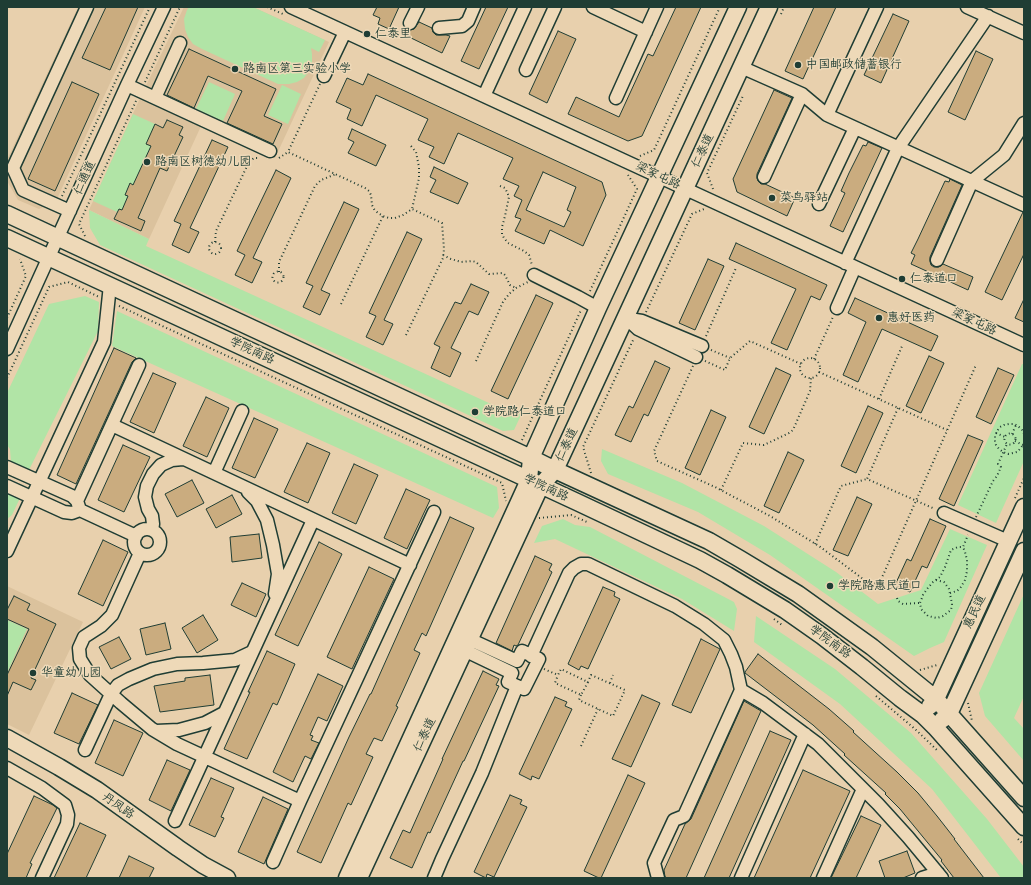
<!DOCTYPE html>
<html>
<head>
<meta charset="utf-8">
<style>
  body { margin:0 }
  #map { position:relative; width:1031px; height:885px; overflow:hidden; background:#e8d0ad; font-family:Pangolin,sans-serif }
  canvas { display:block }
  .frame { position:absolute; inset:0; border:8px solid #1f3d34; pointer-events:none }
</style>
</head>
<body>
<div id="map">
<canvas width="1031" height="885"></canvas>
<div class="frame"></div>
</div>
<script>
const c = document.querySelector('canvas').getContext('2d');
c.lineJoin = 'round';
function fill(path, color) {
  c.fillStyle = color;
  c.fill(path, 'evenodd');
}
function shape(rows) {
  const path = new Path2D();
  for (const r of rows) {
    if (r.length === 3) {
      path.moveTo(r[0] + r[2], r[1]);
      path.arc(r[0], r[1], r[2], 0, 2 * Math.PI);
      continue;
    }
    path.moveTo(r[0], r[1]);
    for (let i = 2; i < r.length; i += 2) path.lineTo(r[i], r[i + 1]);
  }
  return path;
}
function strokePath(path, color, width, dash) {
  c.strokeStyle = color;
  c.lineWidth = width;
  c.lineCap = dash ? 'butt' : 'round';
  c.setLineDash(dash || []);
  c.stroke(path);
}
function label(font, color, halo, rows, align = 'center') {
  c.font = font + ' Pangolin,"LXGW WenKai TC",sans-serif';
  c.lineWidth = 3;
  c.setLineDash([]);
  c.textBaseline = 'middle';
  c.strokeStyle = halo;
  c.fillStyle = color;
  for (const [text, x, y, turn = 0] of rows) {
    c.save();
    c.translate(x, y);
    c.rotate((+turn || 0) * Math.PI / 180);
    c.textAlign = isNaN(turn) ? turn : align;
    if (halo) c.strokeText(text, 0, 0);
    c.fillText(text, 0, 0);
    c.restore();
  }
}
fill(shape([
  [78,7,145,7,56,201,39,209,18,200,7,181,7,160],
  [184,7,253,7,329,42,275,158,202,124,149,239,89,210,141,96],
  [7,586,83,622,29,735,7,724]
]), '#dbc29d');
fill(shape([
  [189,7,253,7,325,40,319,52,311,48,312,54,312,62,310,70,304,78,297,82,289,84,278,84,202,49,193,44,188,37,185,29,184,19,187,10],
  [209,82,235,94,223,121,196,109],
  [282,85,301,94,288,124,268,115],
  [133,114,155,124,146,144,151,146,133,185,130,183,125,195,128,196,122,210,119,209,117,212,93,201],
  [89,210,149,239,146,246,513,414,523,411,514,430,503,431,100,245,90,228],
  [85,296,99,302,98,331,29,470,11,462,10,449,7,445,7,393,49,304],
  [117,311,497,487,499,508,493,518,112,346],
  [1022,364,1024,364,1024,461,996,523,958,505],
  [602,449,682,483,764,526,836,572,878,604,921,590,950,529,987,545,944,642,930,648,914,656,770,555,698,512,608,474,601,461],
  [7,493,20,498,12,515,7,519],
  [563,519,575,525,590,527,734,602,737,609,734,631,682,599,555,539,534,543,542,526],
  [1024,594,1024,696,1014,718,1024,729,1024,761,985,716,979,693],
  [756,616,835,669,911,733,987,819,1024,867,1024,878,1001,878,932,789,840,704,754,642],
  [7,620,27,629,7,673]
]), '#b1e4a6');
const building = shape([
  [106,7,138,7,110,70,82,58,106,7],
  [377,7,399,7,389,29,378,24,380,18,373,15,377,7],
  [486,7,508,7,479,69,461,61,486,7],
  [676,7,701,7,642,136,628,141,568,114,576,97,619,117,648,54,653,56,676,7],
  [814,7,836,7,803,79,785,71,814,7],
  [893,14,909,21,881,83,864,75,893,14],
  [419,22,432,28,433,32,436,35,446,35,450,36,442,53,407,36,410,30,414,29,419,22],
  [558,31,576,39,547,103,529,94,558,31],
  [189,49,276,89,264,116,282,124,273,144,227,123,242,91,208,76,194,108,167,95,189,49],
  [976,51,993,59,965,120,948,112,976,51],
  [368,74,602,182,606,195,583,246,550,230,544,244,515,231,521,219,515,217,522,200,514,196,519,186,503,179,513,158,458,133,444,164,429,157,434,147,418,140,428,119,376,95,362,126,347,119,351,109,336,102,347,78,363,85,368,74],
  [543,172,576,187,567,210,571,212,564,227,526,210,543,172],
  [72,82,99,94,55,191,28,179,72,82],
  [774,90,792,98,757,174,757,178,758,181,761,184,765,184,795,198,787,216,737,192,733,179,774,90],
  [167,120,183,127,179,135,183,137,167,171,160,168,138,218,145,221,141,231,114,219,119,209,122,210,128,196,125,195,130,183,133,185,151,146,146,144,155,124,163,128,167,120],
  [352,129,386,145,376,166,348,153,354,142,348,139,352,129],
  [212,140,228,147,190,228,199,232,189,253,172,245,181,224,174,221,212,140],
  [868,142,882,148,843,232,830,226,845,193,841,191,849,173,863,145,866,146,868,142],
  [434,167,468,183,458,204,430,192,436,180,430,177,434,167],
  [276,170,291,178,253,258,262,262,252,283,235,275,245,255,237,251,276,170],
  [950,179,962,185,930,257,930,261,931,265,934,267,938,267,941,266,943,264,973,277,968,290,911,264,915,255,911,253,918,239,945,181,949,182,950,179],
  [344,202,359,209,321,290,330,294,320,315,303,307,313,286,306,283,344,202],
  [1023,212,1024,212,1024,254,1002,300,985,292,1023,212],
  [407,232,422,239,384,320,393,324,383,345,366,337,376,316,369,313,407,232],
  [736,243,827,285,820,300,811,296,787,350,771,343,796,289,729,259,736,243],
  [708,259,724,266,695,330,679,323,708,259],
  [471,284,489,292,478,315,469,311,451,348,461,353,450,377,431,368,440,347,434,344,455,302,461,304,471,284],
  [536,295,553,303,508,399,491,391,536,295],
  [855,298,938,336,931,351,882,329,858,382,843,375,866,322,848,313,855,298],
  [1024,299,1024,322,1015,318,1024,299],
  [114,348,136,358,132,362,76,484,57,475,114,348],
  [929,356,944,363,921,413,906,406,929,356],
  [655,361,670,368,648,416,644,414,631,442,615,435,629,406,633,408,655,361],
  [776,368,791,375,764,434,749,427,776,368],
  [998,368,1014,375,991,424,976,417,998,368],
  [153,373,176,383,154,433,130,422,153,373],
  [206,397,229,408,207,457,183,446,206,397],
  [868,406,883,413,856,473,841,466,868,406],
  [711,410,726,417,700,475,685,468,711,410],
  [254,418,278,429,255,478,232,468,254,418],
  [968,435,983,441,954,506,939,499,968,435],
  [307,443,330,453,308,503,284,492,307,443],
  [123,445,150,457,124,512,98,500,123,445],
  [788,452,804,460,779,513,764,506,788,452],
  [354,464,378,475,356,524,332,513,354,464],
  [192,480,204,503,177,517,165,494,192,480],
  [406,489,430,500,407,549,384,538,406,489],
  [232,495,242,514,216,528,206,509,232,495],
  [857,497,872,504,848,556,833,550,857,497],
  [450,517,474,528,426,636,422,633,414,650,420,653,396,706,398,707,382,741,374,738,366,754,373,757,351,805,348,803,321,863,297,852,349,737,370,694,371,694,450,517],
  [930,519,946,526,927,568,922,566,910,592,895,585,907,559,911,561,930,519],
  [259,534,262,558,232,562,230,537,259,534],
  [103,540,128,552,103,606,78,594,103,540],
  [319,542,342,554,298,646,275,635,319,542],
  [535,556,552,564,549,570,552,572,518,645,516,646,514,645,512,651,496,643,535,556],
  [369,567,394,579,352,669,327,657,369,567],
  [242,583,266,594,256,617,231,605,242,583],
  [603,587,615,592,614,596,620,599,588,669,581,666,579,670,568,664,603,587],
  [14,596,30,604,27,610,56,624,31,678,36,680,31,690,13,682,7,696,7,675,29,629,7,619,7,610,14,596],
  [203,615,218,640,197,653,182,628,203,615],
  [165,623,171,649,146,655,140,629,165,623],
  [119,637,131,659,111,669,99,647,119,637],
  [701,639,720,649,691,713,672,705,701,639],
  [267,651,295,664,277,705,273,703,247,759,224,749,250,692,248,692,267,651],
  [758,654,829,709,854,731,853,732,897,772,918,793,937,816,955,839,954,839,984,878,954,878,941,861,942,860,923,837,900,809,885,794,886,793,844,755,845,754,813,725,745,673,745,672,758,654],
  [483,671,499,679,496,685,499,686,464,761,463,761,430,833,428,832,412,868,390,858,403,830,410,833,443,759,442,759,483,671],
  [318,674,343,686,327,721,318,717,310,735,313,736,311,740,319,743,311,759,305,756,293,782,273,772,318,674],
  [210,675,214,705,160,712,154,686,185,681,185,678,210,675],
  [72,693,98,705,79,744,54,733,72,693],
  [642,695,660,703,631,767,612,759,642,695],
  [555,697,567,702,565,706,572,709,539,779,532,776,531,780,519,774,555,697],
  [744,701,761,711,686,878,668,878,665,877,664,870,685,824,691,819,744,701],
  [114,720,143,733,123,776,95,763,114,720],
  [770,731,791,740,765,798,729,878,704,878,770,731],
  [167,760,190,770,171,811,149,800,167,760],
  [803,770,850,791,810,878,754,878,803,770],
  [628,775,645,783,601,878,599,878,584,871,628,775],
  [211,778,234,788,221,817,224,818,215,837,189,825,211,778],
  [510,795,522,800,520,804,527,807,494,877,487,874,486,878,474,872,510,795],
  [34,796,53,805,57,808,30,863,32,864,26,878,7,878,7,854,34,796],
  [263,797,288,809,264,864,238,852,263,797],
  [861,816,881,825,856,878,831,878,861,816],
  [80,823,106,835,86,878,54,878,80,823],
  [907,851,915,873,903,878,885,878,879,861,907,851],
  [129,856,154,868,149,878,119,878,129,856]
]);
fill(building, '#caac7f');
strokePath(building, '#1f3d34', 1);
const minor = shape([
  [291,7,1024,345],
  [593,7,646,32],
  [877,7,827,115,1024,205],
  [967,7,1024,33],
  [410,23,418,7],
  [439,28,462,26,468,21,474,7],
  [741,67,802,94,827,115],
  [526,70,555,7],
  [324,76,345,32],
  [127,85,270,151],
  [484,96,525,7],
  [155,98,180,43],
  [616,98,657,7],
  [764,177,802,94],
  [819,204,855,128],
  [70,211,23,190,13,168,87,7],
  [937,260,972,181,1004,155,1024,123],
  [845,263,898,148,988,16],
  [534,275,578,297,598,308],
  [837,308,855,267],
  [626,318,638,329,696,357],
  [629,319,642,321,702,346],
  [7,349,127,85,164,7],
  [112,425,410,565],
  [7,467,72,496,77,501,80,510,72,513,64,512,7,486],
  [214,473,242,411],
  [248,492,257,501,267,520,273,545,278,574,275,594],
  [77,501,139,365],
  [80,510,136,536],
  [944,513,1008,541],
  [147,542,13],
  [152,530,153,524,152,516,148,509,145,497,147,486,153,474,161,465,172,460,183,459],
  [7,551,104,342,110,285],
  [140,553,112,615,101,626,84,637,79,648,80,659,90,675,121,703,152,729,177,744,300,801],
  [464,650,512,673,508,682,524,689,539,659,522,651,517,661,469,639],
  [531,656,569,573,574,568,581,564,588,564,675,606,704,624,724,640,731,654,736,667,741,690,684,816,674,820,654,863,658,878],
  [741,690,763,703,818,744,878,804,908,837,942,878],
  [156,731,179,730,205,723,224,713],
  [85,750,111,694,118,685,129,679,153,669,177,664,203,663,235,660,252,652],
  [7,768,42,788,65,805,68,815,67,824,42,878],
  [175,821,313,520],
  [273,862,300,801,434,512],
  [434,878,442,859,482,773,517,686],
  [741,878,805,734],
  [823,878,863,789],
  [922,878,938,873]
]);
const major = shape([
  [7,214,531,458,555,470,709,541,740,559,798,594,872,647,936,699,1024,798],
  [7,238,577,502,700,560,727,575,785,610,822,636,862,667,900,698,923,715,935,727,1024,827],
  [930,706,936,699,1024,507],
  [942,720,949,714,1024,551],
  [7,738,59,767,97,790,178,848,203,865,227,878],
  [347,878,529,480,531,458,598,308,738,7],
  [359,878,541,485,555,470,769,7]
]);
strokePath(minor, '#1f3d34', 15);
strokePath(major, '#1f3d34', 19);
strokePath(shape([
  [267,7,283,14],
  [781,14,784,7],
  [145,82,180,7],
  [320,84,288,152,365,188,369,191,371,195,372,205,374,209,378,213,383,216,389,218,395,218,403,215,412,209,442,223,444,249,443,258,405,337],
  [411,146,416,152,419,167,419,178,412,209],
  [640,156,654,150,720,7],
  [279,158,288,152],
  [500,186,505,188,507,192,509,197,505,216,502,227,502,234,504,238,508,243,524,251,529,255,532,265],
  [713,189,707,173,743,96],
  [62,196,150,7],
  [85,236,79,224,136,101],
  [215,242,216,231,249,162,254,158,260,158],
  [215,248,6],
  [443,255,451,259,461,262,472,261,476,262,489,274,503,273,505,275,510,285,516,288],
  [278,277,5.5],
  [279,272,279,262,315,186,321,180,336,174],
  [590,291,637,189,628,175],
  [341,304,383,216],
  [119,306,502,483,506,501],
  [646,312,692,214,704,209],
  [7,318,26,276,20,259],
  [706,336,736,268],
  [711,350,730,358],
  [810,368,10],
  [814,359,833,317],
  [476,361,503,302,509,294,516,288,528,282],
  [705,361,725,370,730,358,750,341,801,364],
  [693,366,654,451,657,461,715,487,770,516,819,546,871,585,880,582,976,365],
  [819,372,947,430],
  [7,378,49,287,68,282,99,297],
  [879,399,903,344],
  [898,408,867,479,935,509],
  [996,433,1005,437],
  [1010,439,5.5],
  [1012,434,1016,425],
  [1024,434,1022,430,1018,426,1014,424,1009,424,1004,425,1000,427,997,431,995,436,995,441,996,445,999,449,1003,452,1008,454,1013,453,1017,452,1021,448,1024,443],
  [522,440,581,310],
  [1015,441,1023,445],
  [591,473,583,447,634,338],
  [721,490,743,443,764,445,789,433,793,430,810,391,811,378],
  [1015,498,1024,478],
  [976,517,993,481,997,476,1001,467,998,464,1007,444],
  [539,518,571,515,587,522],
  [815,544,841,486,867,479],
  [936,580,944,582,949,589,952,604,951,610,943,616,937,618,928,616,921,609,920,603,923,595,927,589,933,582,940,577,945,567,951,550,958,547,963,547,968,535],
  [950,593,957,591,961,587,965,580,967,571,967,560,965,552,963,547],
  [897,598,898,601,903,604,920,603],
  [774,619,782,625],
  [544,669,558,675,561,669,588,682,581,695,555,683,558,675],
  [920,670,937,665],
  [610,683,613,675],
  [581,695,579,700,613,716,625,690,591,675,588,682],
  [876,696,915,729,938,751],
  [968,703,972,721],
  [581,746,598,709],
  [1018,839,1024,845]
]), '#1f3d34', 2, [1, 3]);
strokePath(minor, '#eed9b8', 12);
strokePath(major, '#eed9b8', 16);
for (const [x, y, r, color] of [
  [367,34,4,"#1f3d34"],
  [798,65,4,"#1f3d34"],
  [235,69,4,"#1f3d34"],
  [147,162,4,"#1f3d34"],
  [772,198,4,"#1f3d34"],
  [902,279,4,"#1f3d34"],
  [879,318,4,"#1f3d34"],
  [475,412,4,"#1f3d34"],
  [830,586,4,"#1f3d34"],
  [33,673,4,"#1f3d34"]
]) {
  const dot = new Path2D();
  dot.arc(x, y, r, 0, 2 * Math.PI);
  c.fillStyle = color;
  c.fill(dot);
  strokePath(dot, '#eed9b8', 1.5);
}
label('12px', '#1f3d34', '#eed9b8', [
  ["仁泰里",375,34],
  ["中国邮政储蓄银行",806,65],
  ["路南区第三实验小学",243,69],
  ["路南区树德幼儿园",155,162],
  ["菜鸟驿站",780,198],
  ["仁泰道口",910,279],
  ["惠好医药",887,318],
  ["学院路仁泰道口",483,412],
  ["学院路惠民道口",838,586],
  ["华童幼儿园",41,673]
], 'left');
label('12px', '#1f3d34', '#eed9b8', [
  ["仁泰道",703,151,-65],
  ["梁家屯路",658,176,25],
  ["仁通道",85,178,-66],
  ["梁家屯路",974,322,25],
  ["学院南路",252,351,25],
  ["仁泰道",567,445,-65],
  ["学院南路",546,488,25],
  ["惠民道",975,612,-65],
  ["学院南路",830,642,36],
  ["仁泰道",425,735,-65],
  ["丹凤路",118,806,35]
]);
</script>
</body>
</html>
